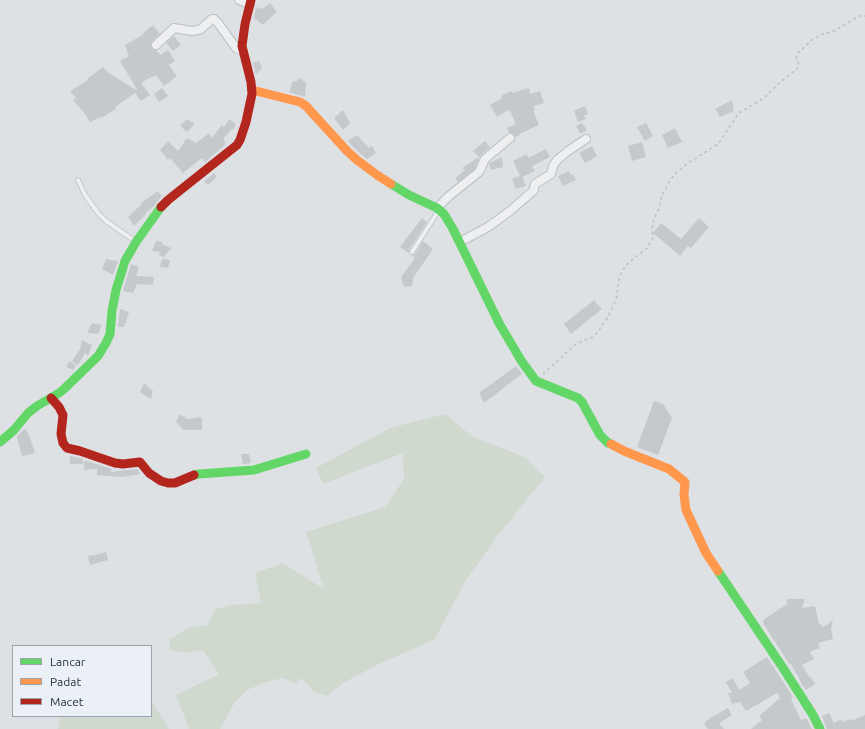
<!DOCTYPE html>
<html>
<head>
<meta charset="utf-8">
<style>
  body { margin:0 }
  #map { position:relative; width:865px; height:729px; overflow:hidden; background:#dee1e4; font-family:Ubuntu,sans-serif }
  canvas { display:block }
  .legend { position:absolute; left:12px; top:645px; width:140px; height:72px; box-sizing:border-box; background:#eaf0f5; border:1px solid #9ba4ac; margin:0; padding:5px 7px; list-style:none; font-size:12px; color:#24323e }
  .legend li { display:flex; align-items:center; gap:8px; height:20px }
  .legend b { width:20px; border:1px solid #9ba4ac }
</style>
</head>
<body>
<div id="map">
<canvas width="865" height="729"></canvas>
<ul class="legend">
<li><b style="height:5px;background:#63d668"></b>Lancar</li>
<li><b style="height:5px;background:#ff974d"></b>Padat</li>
<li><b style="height:5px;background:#b3261e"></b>Macet</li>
</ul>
</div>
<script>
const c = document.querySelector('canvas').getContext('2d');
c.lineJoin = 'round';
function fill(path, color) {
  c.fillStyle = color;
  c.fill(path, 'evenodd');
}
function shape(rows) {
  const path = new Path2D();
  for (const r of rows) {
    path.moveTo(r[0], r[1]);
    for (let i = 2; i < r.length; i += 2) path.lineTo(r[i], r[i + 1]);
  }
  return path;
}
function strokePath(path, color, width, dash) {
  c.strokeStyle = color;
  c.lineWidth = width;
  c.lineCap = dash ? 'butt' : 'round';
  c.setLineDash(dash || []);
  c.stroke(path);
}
fill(shape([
  [445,414,473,437,525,457,545,477,499,534,464,583,435,639,377,665,343,683,327,696,314,692,302,678,296,684,283,678,266,682,247,690,235,702,220,729,189,729,176,695,219,674,203,650,185,653,170,650,169,639,190,627,208,625,214,610,229,605,261,603,255,573,283,563,324,589,306,532,385,507,404,479,403,453,323,484,316,468,390,428],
  [151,702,152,702,169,729,58,729,58,725,61,716,151,716]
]), '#d0d9ce');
fill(shape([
  [270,3,277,12,268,20,263,25,254,18,256,7,262,9],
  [153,25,160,34,152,41,151,44,151,47,152,49,156,50,160,55,168,50,175,61,169,65,177,76,164,86,156,75,153,77,153,76,141,83,150,95,141,101,135,93,115,107,116,109,101,118,100,117,90,122,85,114,73,100,76,98,70,91,88,80,87,79,103,67,107,72,138,91,120,61,129,56,125,45,144,34,143,33],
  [174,36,181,45,173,51,166,43],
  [259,61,262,68,256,75,253,63],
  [299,78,306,82,305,97,289,92,293,81,296,82],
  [162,88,168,96,159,102,154,94],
  [529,88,530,94,540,91,544,103,533,106,535,109,533,110,539,125,519,134,520,135,515,137,512,133,509,133,507,128,516,124,510,111,509,112,508,110,497,117,490,105,502,98,501,96,511,91,512,93],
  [732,100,734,111,720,117,715,109],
  [585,106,588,114,584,115,586,119,578,122,574,111],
  [343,110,350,123,343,130,334,118],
  [187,119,195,124,187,132,180,126],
  [229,119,236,124,233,130,232,129,223,139,226,144,205,162,202,158,183,173,170,158,168,160,160,150,168,141,178,151,187,138,196,143,209,133,212,138,222,125,224,127],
  [582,123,587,130,580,134,576,126],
  [646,123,653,136,645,141,637,127],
  [675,128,682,142,668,148,662,135],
  [357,135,369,148,372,146,376,153,367,159,354,148,348,141],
  [485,141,490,147,480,156,475,169,458,182,455,178,465,170,462,168,479,157,473,151],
  [642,142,646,157,632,161,628,146],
  [592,146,597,156,585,163,579,153],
  [546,149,550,157,532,166,535,171,522,177,526,186,516,189,512,179,520,176,513,161,527,154,528,158],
  [502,157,503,167,491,170,489,163],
  [569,171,571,175,573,174,576,180,563,186,558,176],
  [214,173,217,177,208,185,204,181],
  [158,191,162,196,153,207,145,213,146,214,134,226,128,217,142,204,141,203],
  [422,218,427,222,409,250,409,253,400,247],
  [699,218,709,227,691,248,688,246,680,256,653,233,661,223,681,239],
  [156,241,163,242,162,244,171,248,164,257,159,255,160,252,152,251],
  [423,241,433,249,413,278,412,286,404,287,401,277,415,258,412,255,415,254],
  [106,259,118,261,113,275,102,269],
  [162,259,170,260,168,268,160,267],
  [131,264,139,267,136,276,154,277,153,285,137,284,133,293,123,291],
  [594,300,602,309,571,334,564,324],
  [120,309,129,312,124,327,118,327],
  [92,323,102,325,98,334,87,333],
  [82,340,92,345,88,356,85,353,78,365,72,361,80,349],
  [70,361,76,365,73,370,66,367],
  [516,366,522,374,484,403,479,393],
  [144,383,153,391,151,399,140,392],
  [654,401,663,404,672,418,658,455,637,447],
  [180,414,187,419,202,417,202,430,184,430,176,422],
  [26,429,30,438,35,453,22,456,17,437,23,430],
  [241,454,249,454,251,463,243,464],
  [70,456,83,459,83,464,70,464],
  [84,461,87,461,112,469,111,472,137,469,140,474,123,477,97,475,97,469,84,470],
  [106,552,108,560,90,565,88,556,95,555],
  [787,599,805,599,802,608,815,606,819,624,821,624,822,628,833,620,831,629,833,639,818,643,820,648,810,652,814,659,802,665,809,677,810,676,815,684,806,690,801,683,801,682,791,664,790,665,764,625,763,620,787,604],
  [767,657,793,697,791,699,801,720,806,718,812,729,751,729,762,720,759,716,780,698,777,693,746,711,740,702,732,704,728,693,732,693,726,682,733,678,739,690,750,683,743,672],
  [728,708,732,715,719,723,724,729,708,729,704,723,713,716,714,716],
  [829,713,834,723,842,719,843,722,851,719,851,721,865,715,865,729,827,729,822,716]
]), '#c6c9cc');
const lane = shape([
  [78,180,85,195,98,213,106,221,135,241],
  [412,252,439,210]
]);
const street = shape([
  [239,0,250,4],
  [156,45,174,28,192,31,198,30,201,29,212,19,214,19,218,23,236,48,243,52],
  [437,208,449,196,479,172,485,159,510,138],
  [460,242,488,227,510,211,534,190,534,187,535,184,551,174,553,166,557,160,568,151,586,139]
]);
strokePath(lane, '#bcbfc2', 5.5);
strokePath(street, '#bcbfc2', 10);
strokePath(shape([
  [543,374,576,344,591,338,597,333,608,317,615,302,617,296,618,285,620,276,626,265,647,248,652,240,653,237,652,230,654,219,660,206,662,195,671,179,676,173,688,163,718,144,721,140,728,129,739,113,764,98,779,83,797,69,799,65,796,56,798,53,813,39,823,34,834,31,859,16,865,16]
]), '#bdc1c4', 1.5, [3, 3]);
strokePath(lane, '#edeff1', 4);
strokePath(street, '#edeff1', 8);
strokePath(shape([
  [391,184,409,195,437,208,444,214,453,229,499,323,522,362,536,381,578,398,582,402,600,435,608,443,611,444],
  [0,442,14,430,28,413,37,406,59,393,64,389,98,356,106,343,110,334,112,311,116,290,125,261,136,242,161,207],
  [194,475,199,474,254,470,306,454],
  [718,571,783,668,813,715,820,729]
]), '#63d668', 9);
strokePath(shape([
  [252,90,300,102,306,106,347,151,357,160,377,175,391,184],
  [611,444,624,451,669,469,685,482,684,495,686,510,706,553,718,571]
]), '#ff974d', 9);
strokePath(shape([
  [161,207,168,200,237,145,240,140,246,122,252,94,251,82,242,46,245,24,251,0],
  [51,398,59,407,63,415,61,434,63,443,67,448,80,451,115,463,123,464,140,462,149,473,161,481,168,483,175,483,194,475]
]), '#b3261e', 9);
</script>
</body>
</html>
